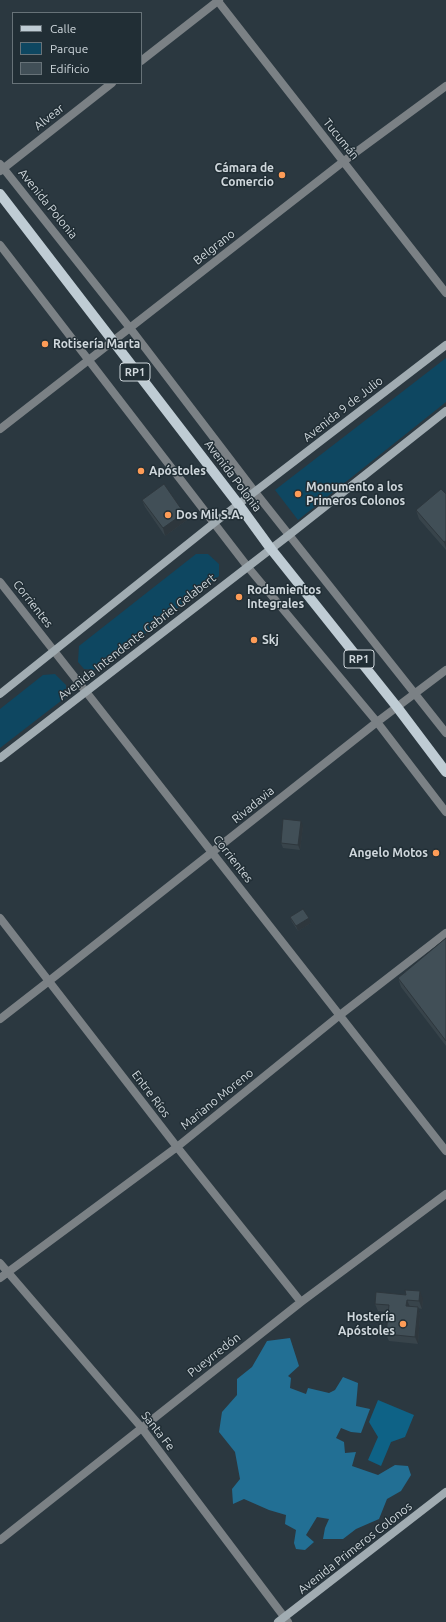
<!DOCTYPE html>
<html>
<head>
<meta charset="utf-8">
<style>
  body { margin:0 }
  #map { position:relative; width:446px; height:1622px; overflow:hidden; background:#2b3840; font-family:Ubuntu,sans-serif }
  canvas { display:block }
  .legend { position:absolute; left:12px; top:12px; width:130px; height:72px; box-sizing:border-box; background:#212e35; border:1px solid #677278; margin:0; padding:5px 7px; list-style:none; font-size:12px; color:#cfd7dc }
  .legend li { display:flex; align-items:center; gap:8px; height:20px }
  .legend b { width:20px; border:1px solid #677278 }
</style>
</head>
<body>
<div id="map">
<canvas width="446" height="1622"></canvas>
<ul class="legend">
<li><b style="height:5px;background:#bfccd4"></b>Calle</li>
<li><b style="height:11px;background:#0e4761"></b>Parque</li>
<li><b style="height:11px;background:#414f57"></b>Edificio</li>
</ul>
</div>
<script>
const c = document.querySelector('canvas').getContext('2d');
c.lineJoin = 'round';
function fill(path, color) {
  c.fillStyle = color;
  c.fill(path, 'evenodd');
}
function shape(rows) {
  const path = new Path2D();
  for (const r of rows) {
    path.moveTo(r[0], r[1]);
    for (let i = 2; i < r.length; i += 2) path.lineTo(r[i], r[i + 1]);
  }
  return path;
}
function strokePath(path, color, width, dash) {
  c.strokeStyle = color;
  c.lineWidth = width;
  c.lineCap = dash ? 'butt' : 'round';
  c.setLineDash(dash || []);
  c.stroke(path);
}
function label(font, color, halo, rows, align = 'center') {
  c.font = font + ' Ubuntu,sans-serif';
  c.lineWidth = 3;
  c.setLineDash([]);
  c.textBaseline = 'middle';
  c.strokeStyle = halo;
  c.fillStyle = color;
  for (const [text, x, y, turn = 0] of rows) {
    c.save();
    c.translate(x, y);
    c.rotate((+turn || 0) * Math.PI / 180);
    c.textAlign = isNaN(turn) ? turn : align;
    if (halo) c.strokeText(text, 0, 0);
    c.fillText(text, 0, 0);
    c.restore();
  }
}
fill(shape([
  [446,358,446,402,298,520,275,490],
  [196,554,208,554,219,564,219,576,98,670,84,669,78,662,79,646],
  [55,674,66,685,66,697,0,748,0,709,43,675]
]), '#0e4761');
fill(shape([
  [290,1338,299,1366,288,1376,291,1378,290,1388,306,1394,308,1388,329,1393,335,1390,343,1377,358,1383,356,1406,370,1409,361,1433,351,1432,341,1428,336,1438,344,1442,345,1453,356,1452,352,1466,378,1475,395,1465,408,1466,411,1475,401,1491,387,1499,379,1519,356,1529,343,1539,323,1539,325,1528,329,1519,317,1517,306,1535,314,1542,305,1550,296,1549,294,1543,296,1530,285,1524,286,1515,269,1510,244,1499,233,1504,232,1489,240,1479,235,1452,219,1432,222,1412,237,1395,237,1379,252,1367,267,1341]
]), '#226f94');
fill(shape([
  [378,1400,414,1415,405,1437,391,1442,381,1466,368,1460,378,1437,369,1422]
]), '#0e6286');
strokePath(shape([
  [217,0,446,293],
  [141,61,219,0],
  [0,164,130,328,255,492,446,733],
  [0,171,112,83],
  [0,245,247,566,377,722,446,812],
  [0,429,344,161,446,86],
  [0,582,446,1151],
  [0,918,177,1147,301,1302],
  [0,1019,49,981,377,722,446,670],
  [0,1263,141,1427,288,1622],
  [0,1278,177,1147,340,1015,446,933],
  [0,1540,301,1302,446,1194]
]), '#7b8185', 8);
strokePath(shape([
  [0,694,214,523,446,345],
  [0,758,289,535,446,411],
  [278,1622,446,1492]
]), '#a1acb2', 8);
strokePath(shape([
  [0,194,239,505,271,549,397,707,446,772]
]), '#bfccd4', 10);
fill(shape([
  [446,494,446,550,419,519,416,510],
  [142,500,187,520,165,536,145,507],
  [303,826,300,850,283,848,281,843],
  [290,917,311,923,298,931,292,922],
  [446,938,446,1046,401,987,398,978],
  [423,1299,422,1309,418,1308,420,1315,418,1344,389,1341,386,1334,388,1312,378,1311,375,1304]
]), '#38444b');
fill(shape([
  [184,513,187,520,165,536,163,528],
  [446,541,446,548,444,542],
  [301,821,303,826,300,850,298,845],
  [309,918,311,923,298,931,296,926],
  [420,1291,423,1299,422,1309,419,1301],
  [407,1300,410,1307,406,1306],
  [418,1307,420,1315,418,1344,415,1337]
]), '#2e373d');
const building = shape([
  [164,484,184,513,163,528,142,500,164,484],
  [441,489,446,494,446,541,444,542,416,510,441,489],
  [283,819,301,821,298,845,281,843,283,819],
  [303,909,309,918,296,926,290,917,303,909],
  [446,938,446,1041,398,978,446,938],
  [405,1290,420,1291,419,1301,407,1300,406,1306,418,1307,415,1337,386,1334,389,1305,375,1304,376,1292,406,1295,405,1290]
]);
fill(building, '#414f57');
strokePath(building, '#2e373d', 1);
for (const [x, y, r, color] of [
  [282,175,4,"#fe9c57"],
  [45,344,4,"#fe9c57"],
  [141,471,4,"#fe9c57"],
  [298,494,4,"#fe9c57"],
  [168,515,4,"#fe9c57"],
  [239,597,4,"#fe9c57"],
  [254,640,4,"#fe9c57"],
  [436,853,4,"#fe9c57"],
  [403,1324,4,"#fe9c57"]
]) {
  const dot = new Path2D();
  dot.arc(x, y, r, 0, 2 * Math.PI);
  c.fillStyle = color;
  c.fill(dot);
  strokePath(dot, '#212e35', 1.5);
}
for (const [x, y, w] of [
  [135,372,30],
  [359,659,30]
]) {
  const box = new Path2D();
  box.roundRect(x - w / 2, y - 9, w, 18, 3);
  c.fillStyle = '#212e35';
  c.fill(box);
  strokePath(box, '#cfd7dc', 1);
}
label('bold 11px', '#cfd7dc', null, [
  ["RP1",135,372],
  ["RP1",359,659]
]);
label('12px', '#cfd7dc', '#212e35', [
  ["Alvear",49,117,-38],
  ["Tucumán",341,139,51],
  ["Avenida Polonia",48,204,51],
  ["Belgrano",214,247,-38],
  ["Avenida 9 de Julio",343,409,-38],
  ["Avenida Polonia",233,476,53],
  ["Corrientes",33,604,52],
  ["Avenida Intendente Gabriel Gelabert",137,637,-38],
  ["Rivadavia",253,805,-39],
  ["Corrientes",233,859,52],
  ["Entre Ríos",151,1094,53],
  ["Mariano Moreno",217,1099,-39],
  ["Pueyrredón",214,1355,-38],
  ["Santa Fe",158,1431,52],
  ["Avenida Primeros Colonos",355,1548,-38]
]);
label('bold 12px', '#cfd7dc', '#212e35', [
  ["Cámara de",274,168,"right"],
  ["Comercio",274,182,"right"],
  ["Rotisería Marta",53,344],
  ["Apóstoles",149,471],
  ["Monumento a los",306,487],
  ["Primeros Colonos",306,501],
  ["Dos Mil S.A.",176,515],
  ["Rodamientos",247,590],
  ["Integrales",247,604],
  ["Skj",262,640],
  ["Angelo Motos",428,853,"right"],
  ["Hostería",395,1317,"right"],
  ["Apóstoles",395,1331,"right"]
], 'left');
</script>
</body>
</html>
